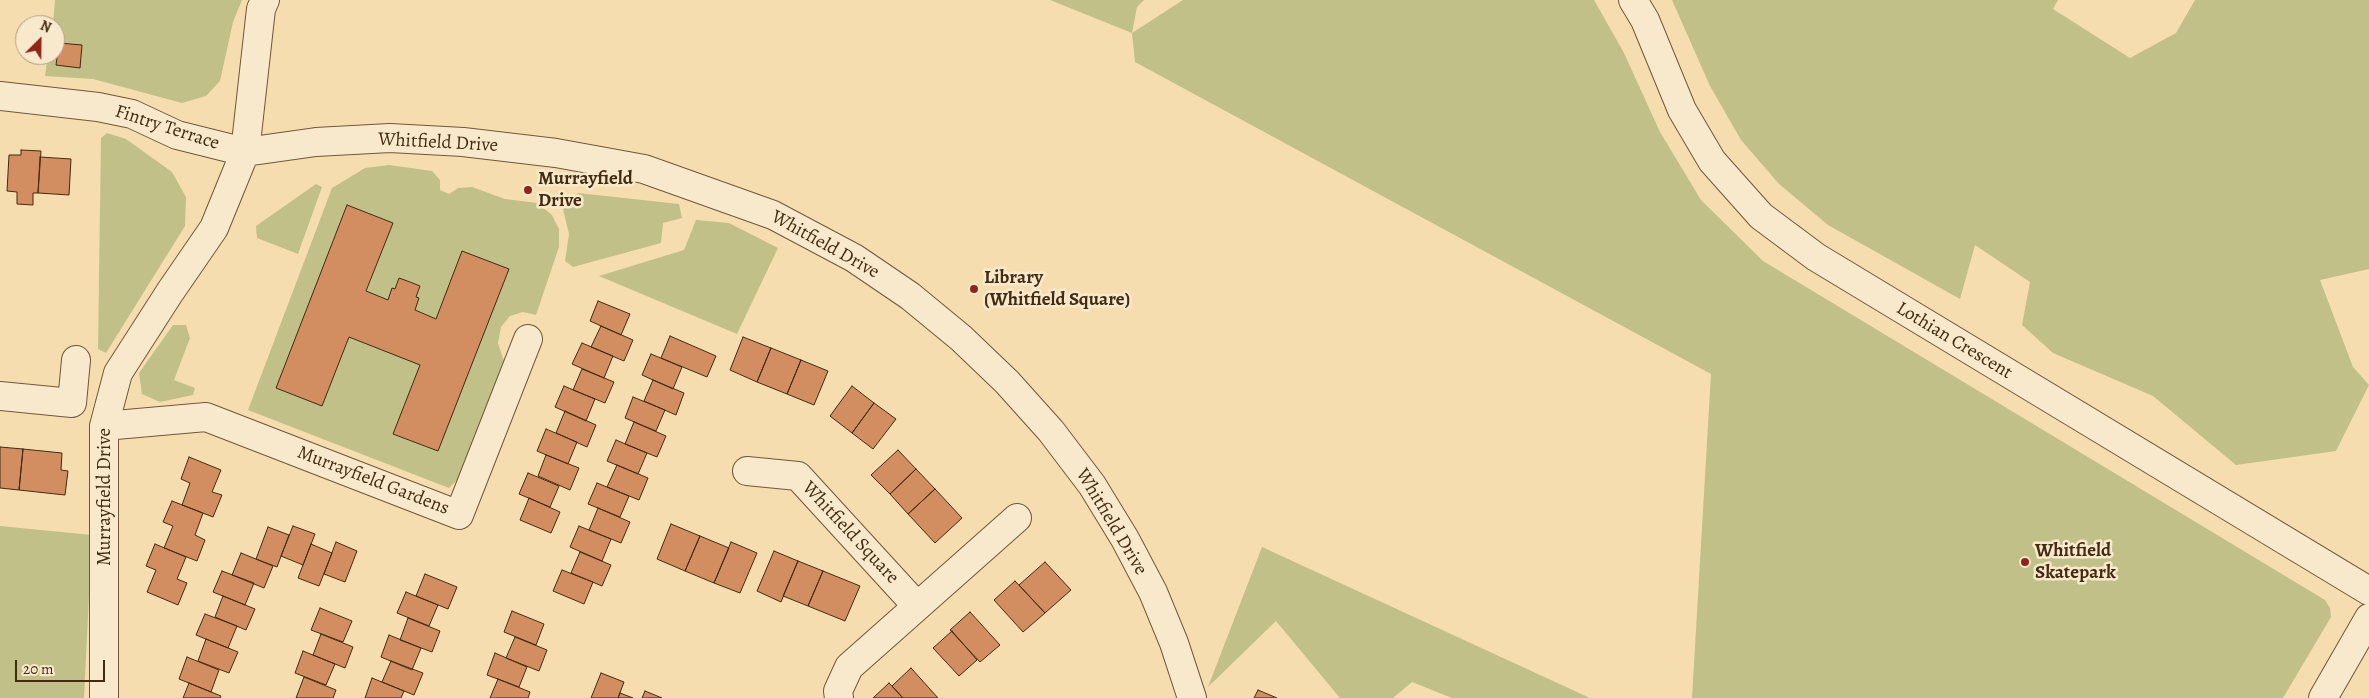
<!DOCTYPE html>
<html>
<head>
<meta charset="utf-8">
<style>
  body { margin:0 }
  #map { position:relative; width:2369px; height:698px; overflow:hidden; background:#f6ddb0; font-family:Alegreya,serif }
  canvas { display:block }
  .north { position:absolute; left:15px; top:15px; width:50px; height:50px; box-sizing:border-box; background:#f9e9cc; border:1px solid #b09d81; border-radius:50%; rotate:23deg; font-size:14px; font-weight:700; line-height:20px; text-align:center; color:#422b11 }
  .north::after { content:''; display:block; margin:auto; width:18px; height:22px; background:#8f2418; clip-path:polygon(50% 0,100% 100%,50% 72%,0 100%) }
  .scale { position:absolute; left:15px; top:660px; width:90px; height:22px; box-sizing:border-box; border:2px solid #422b11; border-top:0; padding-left:6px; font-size:15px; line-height:18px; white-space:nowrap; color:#422b11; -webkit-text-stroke:4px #f9e9cc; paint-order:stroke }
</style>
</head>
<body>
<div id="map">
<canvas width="2369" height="698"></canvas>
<div class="north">N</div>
<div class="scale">20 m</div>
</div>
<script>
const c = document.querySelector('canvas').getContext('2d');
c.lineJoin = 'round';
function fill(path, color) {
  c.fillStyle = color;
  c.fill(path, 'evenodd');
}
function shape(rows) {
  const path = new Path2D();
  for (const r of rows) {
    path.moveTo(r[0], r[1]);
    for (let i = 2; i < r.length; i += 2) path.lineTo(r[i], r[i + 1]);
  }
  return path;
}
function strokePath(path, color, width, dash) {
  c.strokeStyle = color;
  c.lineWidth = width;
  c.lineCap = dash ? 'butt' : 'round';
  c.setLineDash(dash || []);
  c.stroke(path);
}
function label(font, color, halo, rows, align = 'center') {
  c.font = font + ' Alegreya,serif';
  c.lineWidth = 5;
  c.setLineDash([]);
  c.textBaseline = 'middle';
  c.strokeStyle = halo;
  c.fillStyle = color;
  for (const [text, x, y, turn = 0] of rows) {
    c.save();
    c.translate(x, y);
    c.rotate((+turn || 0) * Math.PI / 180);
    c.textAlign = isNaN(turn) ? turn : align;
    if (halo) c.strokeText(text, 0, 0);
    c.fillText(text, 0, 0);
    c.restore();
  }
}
fill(shape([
  [55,0,242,0,233,22,220,81,206,96,182,103,93,79,45,76,48,55,55,55,55,25,53,25],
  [1050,0,1144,0,1137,7,1132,33,1183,0,1594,0,1624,53,1660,132,1701,200,1763,261,2325,600,2330,608,2331,617,2283,698,1692,698,1711,374,1135,62,1132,33],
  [1672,0,2058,0,2053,9,2130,58,2176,33,2195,0,2369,0,2369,269,2320,280,2353,367,2369,385,2336,451,2236,465,2153,396,2053,353,2022,325,2030,282,1975,245,1960,299,1828,225,1779,184,1741,140,1710,86],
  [107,133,126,139,172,172,186,197,185,226,106,353,98,349,101,138],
  [389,165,432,171,440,180,440,190,449,194,458,188,472,187,505,199,537,203,552,215,559,229,559,247,536,315,523,312,510,316,501,327,498,343,504,361,461,476,449,488,248,410,332,188,365,168],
  [316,184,322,187,298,254,257,238,256,226],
  [578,193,679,204,682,218,663,223,661,243,573,267,565,261,569,234,563,209],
  [696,220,729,223,778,248,737,334,599,276,684,250],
  [173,325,186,325,190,338,174,380,195,388,193,395,160,402,142,394,139,373],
  [0,526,92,535,84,698,0,698],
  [1262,547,1590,698,1452,698,1412,682,1393,698,1340,698,1276,621,1208,687]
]), '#c0c088');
const building = shape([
  [59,43,82,45,80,68,56,65,59,43],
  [21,150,41,151,38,193,33,193,33,205,17,204,17,192,7,191,9,155,21,155,21,150],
  [40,157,71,159,69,195,38,193,40,157],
  [347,205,393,223,366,291,388,300,392,288,395,289,399,278,410,282,420,286,416,297,419,298,415,310,436,319,462,251,509,269,438,451,393,434,420,365,349,337,322,406,276,388,347,205],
  [598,301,630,314,621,335,590,321,598,301],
  [601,326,633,340,624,361,591,347,601,326],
  [670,336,716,356,707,377,661,358,670,336],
  [743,337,771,348,757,382,730,370,743,337],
  [582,343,613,356,604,378,572,364,582,343],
  [771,348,801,360,787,394,757,382,771,348],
  [651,354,682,367,673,389,642,375,651,354],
  [801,360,828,371,814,405,787,394,801,360],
  [582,369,614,382,605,403,573,390,582,369],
  [653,380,684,393,676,415,644,401,653,380],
  [564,386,595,399,586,421,555,407,564,386],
  [852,386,874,403,852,433,830,416,852,386],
  [633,397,665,410,656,431,625,418,633,397],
  [874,403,896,419,873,449,852,433,874,403],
  [565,411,596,425,587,447,556,433,565,411],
  [634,422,666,436,657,457,625,444,634,422],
  [546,429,577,442,568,464,537,451,546,429],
  [616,440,647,453,638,474,607,461,616,440],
  [0,447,23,449,19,490,0,488,0,447],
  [23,449,62,453,61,470,68,471,65,495,19,490,23,449],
  [898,450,916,469,890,494,871,475,898,450],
  [546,455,579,468,570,490,538,476,546,455],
  [189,457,221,470,212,492,222,495,213,517,182,505,190,483,181,479,189,457],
  [617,465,648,478,639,500,607,487,617,465],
  [916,469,935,489,908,514,890,494,916,469],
  [528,473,559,486,550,507,519,494,528,473],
  [597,483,629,496,620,517,588,504,597,483],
  [935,489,962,518,935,543,908,514,935,489],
  [529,498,560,512,551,533,520,520,529,498],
  [172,501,203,513,195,535,205,540,197,561,164,548,173,526,163,522,172,501],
  [598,508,630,522,621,543,589,530,598,508],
  [671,524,700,536,685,571,657,559,671,524],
  [293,526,315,534,303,565,281,556,293,526],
  [579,526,611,539,602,561,570,547,579,526],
  [268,527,289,535,277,567,256,559,268,527],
  [700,536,729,548,714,583,685,571,700,536],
  [336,542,357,551,345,582,324,574,336,542],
  [731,542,757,553,740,593,714,583,731,542],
  [155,544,186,557,177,579,187,583,178,605,147,592,156,570,146,566,155,544],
  [311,544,332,553,319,586,298,578,311,544],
  [774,551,798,561,781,602,757,591,774,551],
  [580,552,611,565,602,586,571,573,580,552],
  [241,553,273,566,264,588,232,575,241,553],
  [798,561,823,571,808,606,783,596,798,561],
  [1045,562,1071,590,1045,613,1019,585,1045,562],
  [562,570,593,582,584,604,553,591,562,570],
  [222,571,254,583,245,605,213,592,222,571],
  [823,571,860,586,845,621,808,606,823,571],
  [425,574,457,587,448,609,416,596,425,574],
  [1015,581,1045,613,1023,632,994,600,1015,581],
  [406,592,438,605,429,626,397,613,406,592],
  [223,596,255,609,246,630,215,617,223,596],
  [320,608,352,621,343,642,311,630,320,608],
  [512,611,544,624,536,645,504,632,512,611],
  [970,612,1000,645,980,662,950,630,970,612],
  [205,614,237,626,228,648,196,635,205,614],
  [408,618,440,631,432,652,400,640,408,618],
  [952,631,977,660,959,676,933,648,952,631],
  [321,634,353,647,345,668,313,655,321,634],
  [389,635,421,648,412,670,381,657,389,635],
  [515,637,547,650,539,671,506,658,515,637],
  [206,639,238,652,229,673,198,661,206,639],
  [303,651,335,664,326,685,295,673,303,651],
  [495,653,527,667,519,687,487,675,495,653],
  [187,657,219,670,211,692,179,679,187,657],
  [391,661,423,673,414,695,382,682,391,661],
  [911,668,938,698,903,698,892,686,911,668],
  [601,673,624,682,618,698,591,698,601,673],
  [304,677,336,690,333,698,296,698,304,677],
  [372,678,404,691,401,698,365,698,372,678],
  [498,679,530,692,528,698,490,698,498,679],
  [189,683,221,696,220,698,183,698,189,683],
  [889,683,903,698,873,698,889,683],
  [1258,690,1277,698,1254,698,1258,690],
  [645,691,662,698,642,698,645,691],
  [620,693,633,698,618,698,620,693]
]);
fill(building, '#d28d60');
strokePath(building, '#422b11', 1);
const minor = shape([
  [1633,0,1645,20,1682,110,1712,161,1761,216,1816,257,2369,591],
  [0,96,98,107,132,114,177,135,245,152,316,142,390,138,463,142,556,153,644,169,773,215,854,258,910,296,961,338,1007,382,1051,431,1092,485,1125,539,1153,592,1174,643,1192,698],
  [0,396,72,403,76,360],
  [104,426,206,417,459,515,528,339],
  [747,471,798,476,917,606],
  [104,698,104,426,118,373,170,292,214,228,245,152,261,9,265,0],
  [839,698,838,691,849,667,1017,518],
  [2323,698,2369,618]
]);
strokePath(minor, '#6f5839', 30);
strokePath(minor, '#f9e9cc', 28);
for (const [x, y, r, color] of [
  [528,190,5,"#8f2418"],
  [974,289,5,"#8f2418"],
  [2025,562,5,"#8f2418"]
]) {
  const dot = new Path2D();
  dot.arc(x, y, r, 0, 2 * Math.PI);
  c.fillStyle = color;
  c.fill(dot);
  strokePath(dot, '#f9e9cc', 2);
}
label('19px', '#422b11', '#f9e9cc', [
  ["Fintry Terrace",167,128,18],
  ["Whitfield Drive",438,143,3],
  ["Whitfield Drive",825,245,29],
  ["Lothian Crescent",1954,341,31],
  ["Murrayfield Gardens",373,481,21],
  ["Murrayfield Drive",105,497,-90],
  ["Whitfield Drive",1111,522,59],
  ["Whitfield Square",850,533,47]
]);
label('bold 19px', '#422b11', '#f9e9cc', [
  ["Murrayfield",538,179],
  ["Drive",538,201],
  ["Library",984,278],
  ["(Whitfield Square)",984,300],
  ["Whitfield",2035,551],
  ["Skatepark",2035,573]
], 'left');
</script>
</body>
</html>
